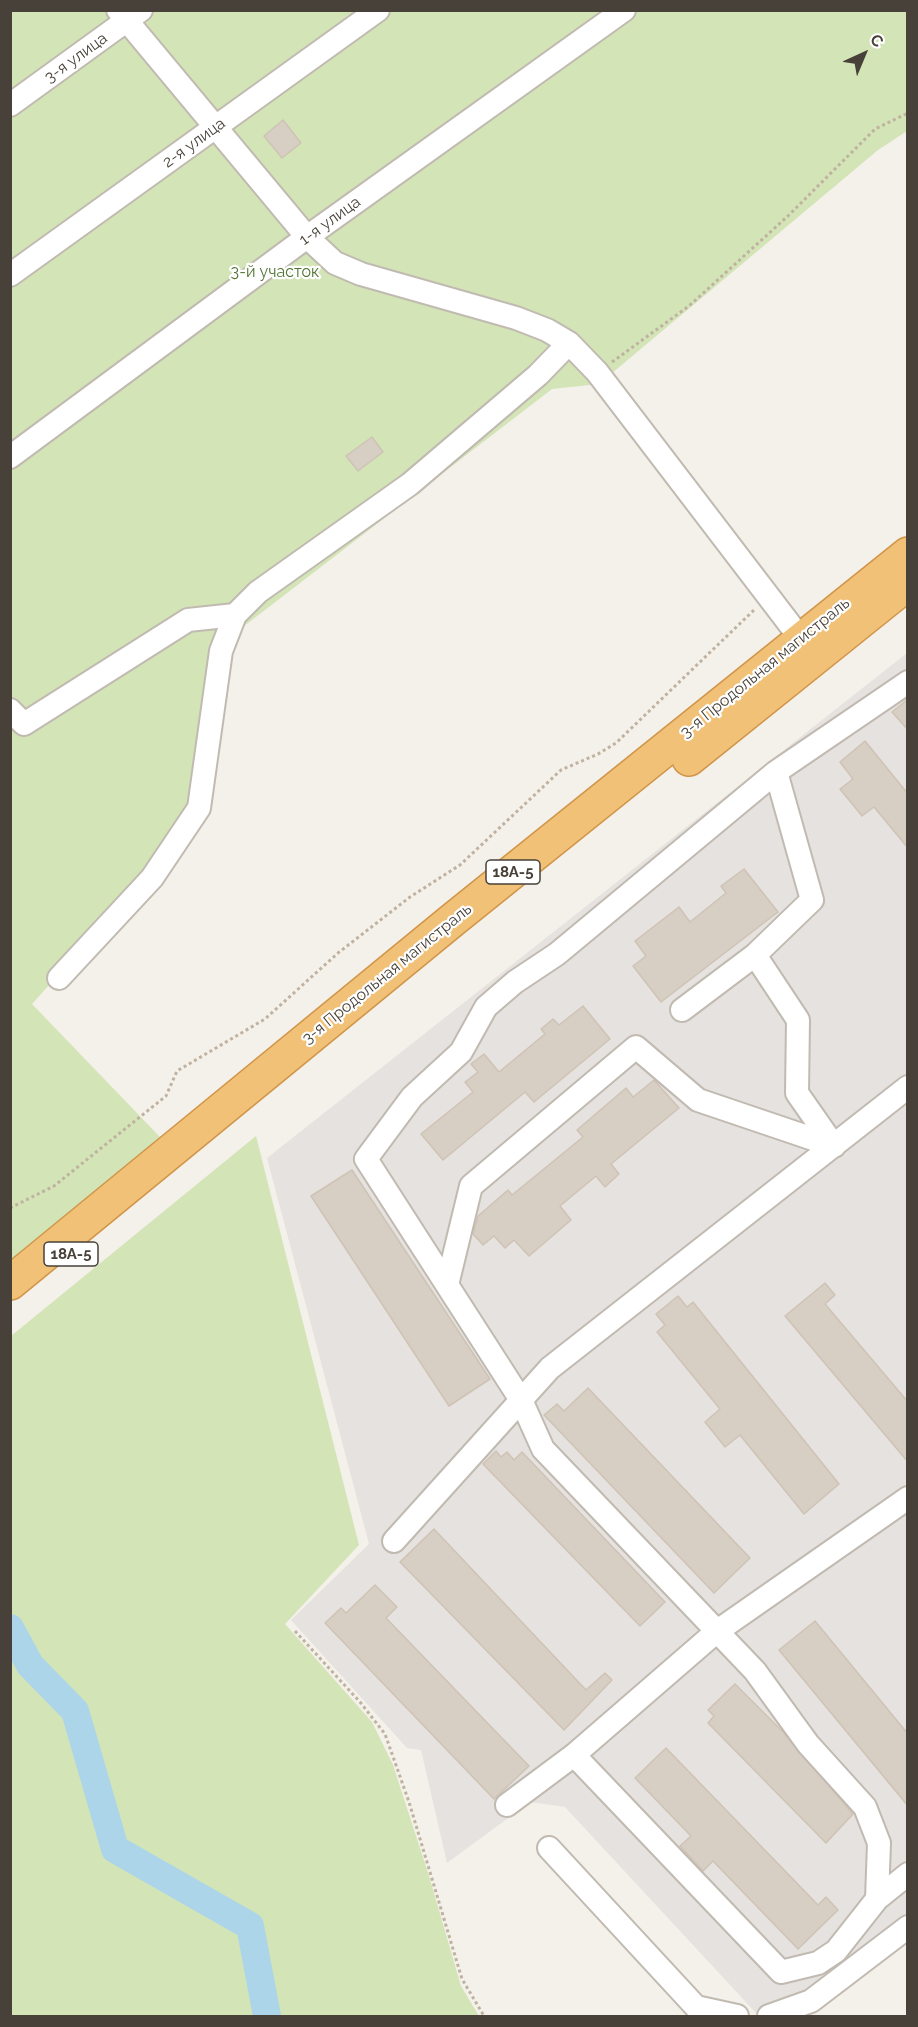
<!DOCTYPE html>
<html>
<head>
<meta charset="utf-8">
<style>
  body { margin:0 }
  #map { position:relative; width:918px; height:2027px; overflow:hidden; background:#f4f0ea; font-family:Raleway,sans-serif }
  canvas { display:block }
  .frame { position:absolute; inset:0; border:12px solid #474139; pointer-events:none }
  .north { position:absolute; left:834px; top:24px; width:60px; height:60px; -webkit-text-stroke:4px #fff; paint-order:stroke; rotate:44deg; font-size:16px; font-weight:700; line-height:24px; text-align:center; color:#474139 }
  .north::after { content:''; display:block; margin:auto; width:21px; height:27px; background:#474139; clip-path:polygon(50% 0,100% 100%,50% 72%,0 100%) }
</style>
</head>
<body>
<div id="map">
<canvas width="918" height="2027"></canvas>
<div class="frame"></div>
<div class="north">С</div>
</div>
<script>
const c = document.querySelector('canvas').getContext('2d');
c.lineJoin = 'round';
function fill(path, color) {
  c.fillStyle = color;
  c.fill(path, 'evenodd');
}
function shape(rows) {
  const path = new Path2D();
  for (const r of rows) {
    path.moveTo(r[0], r[1]);
    for (let i = 2; i < r.length; i += 2) path.lineTo(r[i], r[i + 1]);
  }
  return path;
}
function strokePath(path, color, width, dash) {
  c.strokeStyle = color;
  c.lineWidth = width;
  c.lineCap = dash ? 'butt' : 'round';
  c.setLineDash(dash || []);
  c.stroke(path);
}
function label(font, color, halo, rows, align = 'center') {
  c.font = font + ' Raleway,sans-serif';
  c.lineWidth = 4.5;
  c.setLineDash([]);
  c.textBaseline = 'middle';
  c.strokeStyle = halo;
  c.fillStyle = color;
  for (const [text, x, y, turn = 0] of rows) {
    c.save();
    c.translate(x, y);
    c.rotate((+turn || 0) * Math.PI / 180);
    c.textAlign = isNaN(turn) ? turn : align;
    if (halo) c.strokeText(text, 0, 0);
    c.fillText(text, 0, 0);
    c.restore();
  }
}
fill(shape([
  [907,653,907,1916,811,1992,756,2013,565,1807,530,1802,447,1863,421,1750,407,1748,291,1620,369,1544,267,1158]
]), '#e6e2df');
fill(shape([
  [11,11,907,11,907,131,878,150,599,384,552,389,239,630,202,792,135,889,32,1004,160,1137,11,1268],
  [256,1136,359,1545,285,1624,372,1722,393,1765,429,1876,461,1986,479,2016,11,2016,11,1336]
]), '#d3e4b7');
strokePath(shape([
  [10,1628,30,1665,75,1711,115,1849,250,1926,267,2016]
]), '#add5ea', 28);
const building = shape([
  [283,120,301,143,282,158,264,136,283,120],
  [372,437,383,452,358,471,346,456,372,437],
  [908,699,908,730,892,712,908,699],
  [865,741,908,794,908,848,874,807,862,816,840,789,853,779,840,762,865,741],
  [744,869,778,912,661,1002,633,966,646,956,635,941,679,907,690,922,726,893,721,886,744,869],
  [583,1006,610,1039,534,1102,525,1092,443,1160,421,1134,473,1092,465,1082,478,1072,471,1064,484,1054,499,1072,545,1034,541,1029,553,1019,559,1025,583,1006],
  [654,1080,679,1108,611,1164,619,1174,605,1187,596,1176,560,1206,571,1220,529,1256,514,1240,505,1248,494,1236,483,1245,473,1234,478,1216,508,1190,512,1195,583,1137,577,1130,626,1088,633,1097,654,1080],
  [352,1170,490,1379,449,1406,311,1196,352,1170],
  [825,1283,835,1295,825,1304,908,1402,908,1462,785,1316,825,1283],
  [678,1296,687,1307,693,1302,839,1484,804,1514,740,1435,725,1447,705,1422,720,1409,657,1332,665,1325,656,1314,678,1296],
  [588,1388,750,1558,714,1593,544,1415,557,1404,564,1411,588,1388],
  [496,1451,501,1457,507,1452,514,1460,522,1452,665,1602,640,1626,483,1464,496,1451],
  [434,1529,586,1690,605,1673,612,1680,564,1730,400,1562,434,1529],
  [375,1585,397,1607,386,1618,529,1766,494,1799,325,1623,341,1608,346,1613,375,1585],
  [815,1621,908,1734,908,1806,779,1650,815,1621],
  [735,1684,784,1733,853,1814,826,1843,708,1723,714,1716,708,1710,735,1684],
  [666,1748,818,1905,826,1897,838,1910,798,1949,713,1861,703,1871,680,1846,691,1836,635,1778,666,1748]
]);
fill(building, '#d7cec4');
strokePath(building, '#cfc3b5', 1.5);
const minor = shape([
  [118,10,307,237,335,263,361,274,516,318,547,330,569,343,597,372,801,639],
  [10,105,141,10],
  [10,275,378,10],
  [10,457,307,237,624,10],
  [10,710,24,724,188,620,235,615,258,592,410,484,538,375,569,343],
  [755,955,798,1020,797,1093,834,1146],
  [59,978,152,878,199,808,221,651,235,615],
  [682,1010,755,955,812,900,776,772],
  [447,1285,471,1186,636,1047,698,1100,834,1146],
  [394,1541,550,1368,908,1087],
  [574,1755,781,1972,818,1963,836,1951,877,1899,908,1874],
  [507,1805,574,1755,716,1632,908,1498],
  [549,1848,696,2007,737,2016],
  [877,1899,879,1843,865,1807,808,1744,755,1671,543,1449,521,1400,366,1159,412,1097,461,1052,486,1007,515,982,557,954,776,772,908,682],
  [769,2016,811,2001,908,1927]
]);
const highway = shape([
  [689,759,908,583],
  [10,1283,455,918,908,554]
]);
strokePath(minor, '#c1bab1', 26);
strokePath(highway, '#d09548', 36);
strokePath(shape([
  [612,362,689,306,789,215,875,129,908,113],
  [10,1208,54,1186,166,1096,177,1071,265,1019,338,953,410,897,460,865,561,770,598,754,616,743,755,609],
  [295,1631,360,1702,385,1734,409,1802,462,1979,484,2016]
]), '#bfb2a0', 3, [3, 3]);
strokePath(minor, '#fff', 22);
strokePath(highway, '#f1c178', 33);
for (const [x, y, w] of [
  [513,872,54],
  [71,1254,54]
]) {
  const box = new Path2D();
  box.roundRect(x - w / 2, y - 12, w, 24, 4.5);
  c.fillStyle = '#fff';
  c.fill(box);
  strokePath(box, '#474139', 1.5);
}
label('bold 15px', '#474139', null, [
  ["18А-5",513,872],
  ["18А-5",71,1254]
]);
label('16px', '#474139', '#fff', [
  ["3-я улица",76,58,-36],
  ["2-я улица",194,143,-36],
  ["1-я улица",330,221,-36],
  ["3-я Продольная магистраль",765,668,-39],
  ["3-я Продольная магистраль",387,974,-39]
]);
label('16px', '#4f7431', '#fff', [
  ["3-й участок",275,272]
]);
</script>
</body>
</html>
